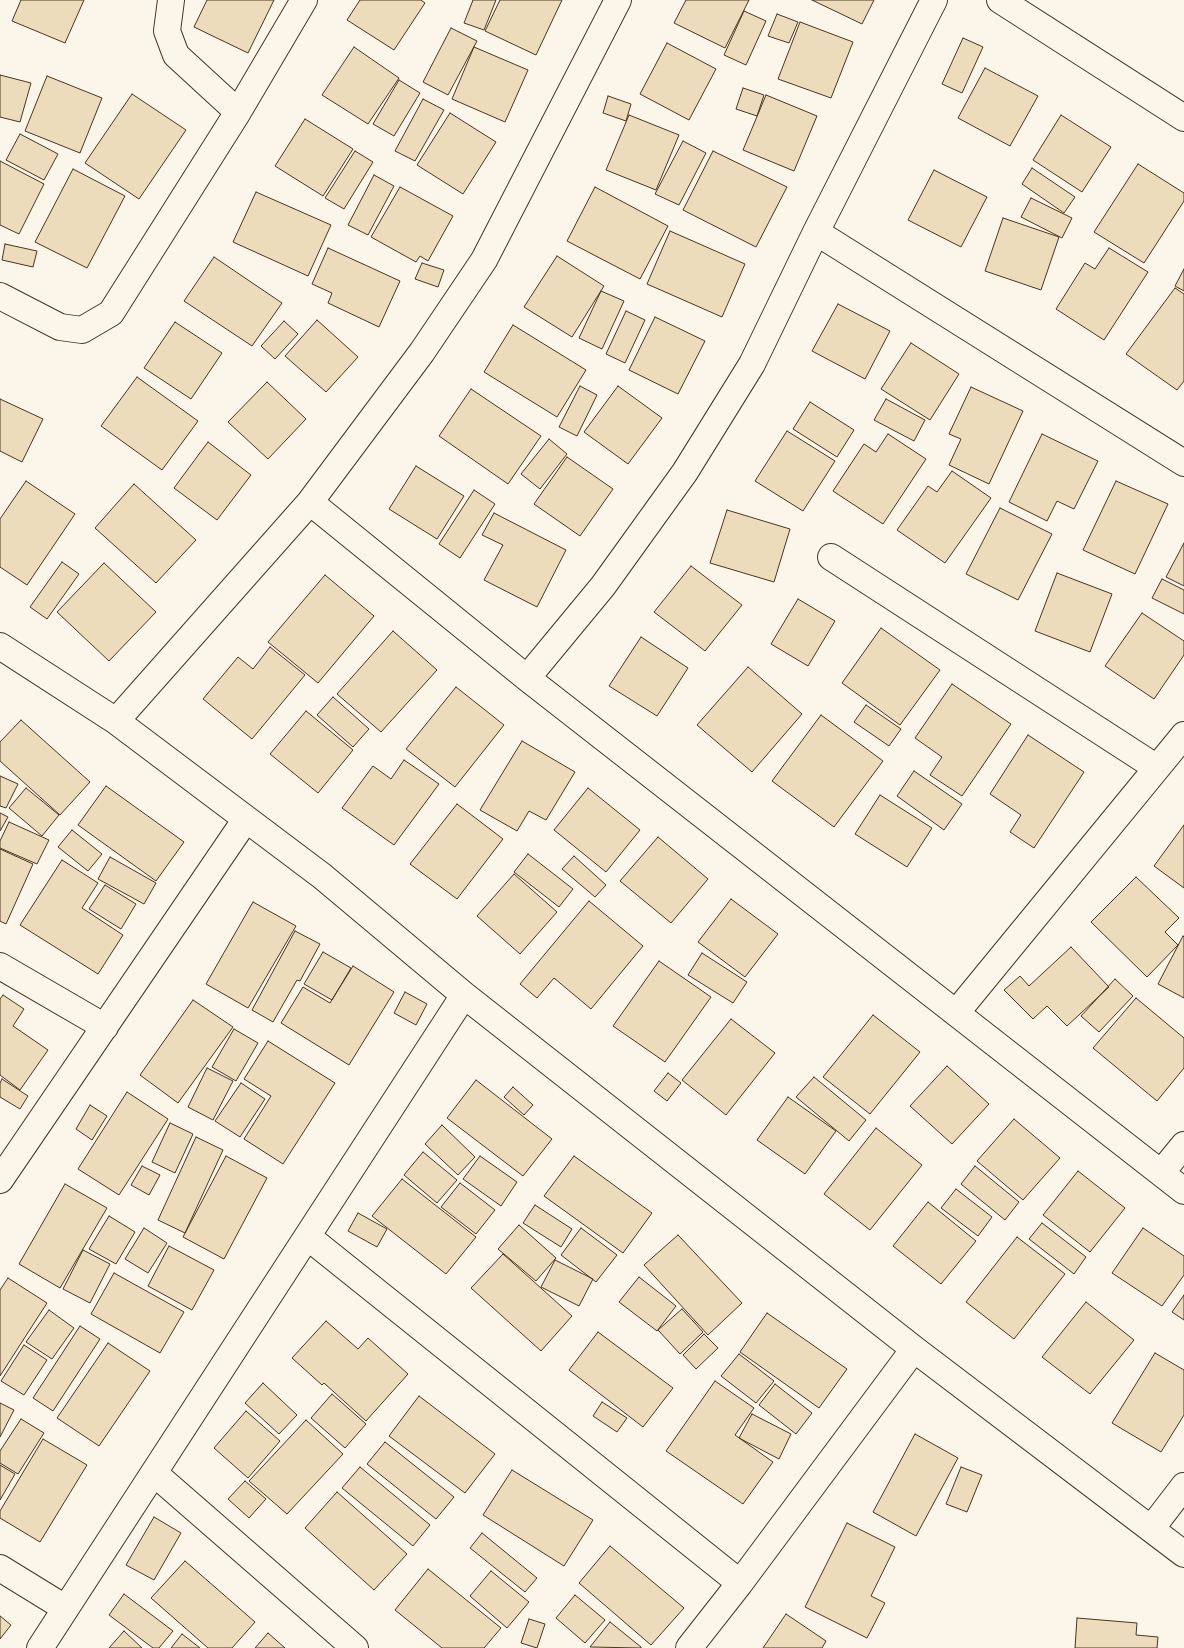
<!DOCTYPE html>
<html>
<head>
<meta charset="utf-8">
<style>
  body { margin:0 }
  canvas { display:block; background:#fbf6e9 }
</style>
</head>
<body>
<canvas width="1184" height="1648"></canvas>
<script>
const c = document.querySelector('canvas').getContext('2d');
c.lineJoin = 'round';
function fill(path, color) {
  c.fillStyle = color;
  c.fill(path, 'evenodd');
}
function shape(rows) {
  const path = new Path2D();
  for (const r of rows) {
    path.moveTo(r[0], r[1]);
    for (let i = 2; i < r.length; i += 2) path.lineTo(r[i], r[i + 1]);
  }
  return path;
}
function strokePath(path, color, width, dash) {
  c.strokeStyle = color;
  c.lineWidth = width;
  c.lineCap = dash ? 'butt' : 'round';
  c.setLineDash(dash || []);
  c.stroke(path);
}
const building = shape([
  [21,0,84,0,65,43,12,21,21,0],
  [207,0,274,0,248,53,194,27,207,0],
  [360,0,421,0,425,3,394,50,347,20,360,0],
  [473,0,496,0,484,30,464,23,473,0],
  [500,0,562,0,536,55,485,31,500,0],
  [686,0,749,0,725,48,674,23,686,0],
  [812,0,874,0,862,24,812,0],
  [744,11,766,21,746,65,724,55,744,11],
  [777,14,798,22,789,43,768,36,777,14],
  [800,22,853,42,831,98,778,79,800,22],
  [451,28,477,41,448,95,423,82,451,28],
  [963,38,983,47,962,93,942,84,963,38],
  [667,43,716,69,689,120,640,94,667,43],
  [354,47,399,78,368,124,322,95,354,47],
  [474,47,528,70,505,122,452,99,474,47],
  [985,68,1038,96,1010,146,958,118,985,68],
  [0,75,31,83,20,122,0,117,0,75],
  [47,76,102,98,80,153,25,131,47,76],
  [399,80,420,93,394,136,373,124,399,80],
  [743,88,764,95,757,116,736,109,743,88],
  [132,94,186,130,139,199,85,163,132,94],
  [766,95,817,116,794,171,743,150,766,95],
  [608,96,631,104,626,121,603,113,608,96],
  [423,99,444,110,415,161,395,151,423,99],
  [450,113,496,142,463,194,417,165,450,113],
  [629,115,679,135,656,190,606,170,629,115],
  [1061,115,1111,147,1082,192,1033,160,1061,115],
  [305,119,353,149,323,196,275,166,305,119],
  [20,134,58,154,44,180,6,160,20,134],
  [683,141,706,153,679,205,655,194,683,141],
  [355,151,373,162,344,209,325,198,355,151],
  [713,151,787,187,756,247,683,210,713,151],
  [0,161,44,184,19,234,0,225,0,161],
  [1138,164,1184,193,1184,201,1144,263,1094,232,1138,164],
  [1032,168,1075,197,1064,213,1022,184,1032,168],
  [73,169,125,196,87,268,35,242,73,169],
  [934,170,987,197,961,247,908,220,934,170],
  [374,175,394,186,368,235,348,225,374,175],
  [400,187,453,216,428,261,420,256,416,262,371,237,400,187],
  [595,187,668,226,640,279,567,241,595,187],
  [256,192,331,225,308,276,233,242,256,192],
  [1031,198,1072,218,1062,238,1021,217,1031,198],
  [1003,218,1059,237,1041,290,985,271,1003,218],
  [670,231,745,264,722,317,647,284,670,231],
  [5,244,37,251,33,267,2,260,5,244],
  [328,248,400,281,379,327,328,303,332,293,312,284,328,248],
  [1109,248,1148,272,1104,340,1056,309,1085,263,1095,269,1109,248],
  [557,256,604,286,572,337,524,307,557,256],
  [214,257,282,303,252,346,184,301,214,257],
  [422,263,444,270,438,287,415,279,422,263],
  [1184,269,1184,291,1175,286,1184,269],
  [1175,288,1184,294,1184,381,1177,390,1126,354,1175,288],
  [601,291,624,301,602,349,579,338,601,291],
  [838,304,890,331,865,379,812,351,838,304],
  [626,311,645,320,625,363,606,354,626,311],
  [655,317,705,341,678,394,629,370,655,317],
  [317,320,358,357,326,392,285,356,317,320],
  [284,321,298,334,275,359,261,346,284,321],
  [175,322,222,353,191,399,144,368,175,322],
  [513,325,586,370,557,417,484,372,513,325],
  [911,343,959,374,930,420,881,389,911,343],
  [137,377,198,421,162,470,101,426,137,377],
  [267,382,306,419,268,459,228,422,267,382],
  [580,386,597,395,577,436,559,427,580,386],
  [618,386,662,418,628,464,584,432,618,386],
  [971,387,1023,411,989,484,949,465,961,439,949,434,971,387],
  [471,389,541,436,508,484,439,436,471,389],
  [0,399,43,419,22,462,0,451,0,399],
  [886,399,925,420,914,441,874,420,886,399],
  [810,402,854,430,837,457,793,429,810,402],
  [787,431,835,461,803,511,755,481,787,431],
  [888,434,926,459,883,524,833,491,864,444,876,452,888,434],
  [1042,434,1098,461,1074,509,1057,501,1047,521,1009,502,1042,434],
  [549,439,567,454,540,489,521,474,549,439],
  [208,442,251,475,217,520,174,488,208,442],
  [567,457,613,489,580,536,534,504,567,457],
  [416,466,464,496,437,539,389,509,416,466],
  [952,471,991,498,945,563,897,530,928,486,937,492,952,471],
  [26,481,75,514,27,585,0,567,0,519,26,481],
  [1116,481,1168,504,1135,574,1083,550,1116,481],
  [134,484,196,540,156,583,95,528,134,484],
  [474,490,495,504,460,558,439,544,474,490],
  [1000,508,1052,534,1018,600,966,574,1000,508],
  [727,510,790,529,774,582,710,563,727,510],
  [494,513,566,550,537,607,484,580,503,545,482,535,494,513],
  [1184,543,1184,586,1166,577,1184,543],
  [62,562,79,574,47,619,30,607,62,562],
  [104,563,156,612,109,661,57,612,104,563],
  [691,566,742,605,705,651,654,612,691,566],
  [1057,573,1112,594,1090,652,1035,631,1057,573],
  [325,575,374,616,318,683,268,642,325,575],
  [1162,579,1184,590,1184,614,1152,598,1162,579],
  [798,599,835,621,808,666,771,644,798,599],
  [1142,613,1184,641,1184,655,1154,699,1105,666,1142,613],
  [881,628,940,670,900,725,842,683,881,628],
  [393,631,437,670,381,732,337,694,393,631],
  [641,637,688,668,657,716,609,686,641,637],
  [270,647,305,675,252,739,203,699,238,657,253,669,270,647],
  [748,667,802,714,752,772,697,725,748,667],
  [952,684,1011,724,962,796,930,775,942,757,915,738,952,684],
  [456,687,504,725,455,787,406,749,456,687],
  [333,697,369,729,353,747,317,715,333,697],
  [866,705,901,729,889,746,854,722,866,705],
  [306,711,353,750,318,793,270,754,306,711],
  [821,715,883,761,834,827,772,781,821,715],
  [21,720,90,782,60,815,0,761,0,742,21,720],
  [1028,735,1084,772,1034,848,1010,832,1021,815,990,794,1028,735],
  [522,741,575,772,546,820,529,811,517,831,480,810,522,741],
  [404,760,439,784,394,845,342,808,373,766,391,779,404,760],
  [914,771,962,804,944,830,897,796,914,771],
  [0,776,18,784,6,808,0,806,0,776],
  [106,786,184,842,156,881,78,825,106,786],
  [26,788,59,815,42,836,9,808,26,788],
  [588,788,640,830,606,872,554,830,588,788],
  [880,795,932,828,907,867,855,834,880,795],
  [457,804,503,839,457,899,410,864,457,804],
  [0,813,8,817,0,831,0,813],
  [9,822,49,840,37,864,0,848,0,841,9,822],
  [1184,825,1184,888,1154,866,1184,825],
  [72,830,102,854,88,871,58,847,72,830],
  [658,837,708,879,671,923,620,881,658,837],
  [0,849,33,864,6,924,0,921,0,849],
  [528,854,573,889,559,907,514,872,528,854],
  [574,856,606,885,595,897,562,869,574,856],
  [110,857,156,883,144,904,98,879,110,857],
  [62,860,98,883,82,908,123,935,98,974,20,925,62,860],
  [514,874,557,912,520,954,477,916,514,874],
  [1136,877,1179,918,1165,932,1178,945,1147,977,1091,922,1136,877],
  [105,885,136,904,121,929,89,909,105,885],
  [731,899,778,934,745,977,698,942,731,899],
  [589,901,643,946,591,1009,554,978,537,998,520,984,589,901],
  [253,902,296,926,248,1008,206,984,253,902],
  [295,931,320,944,300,981,297,980,273,1022,252,1010,295,931],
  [1183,936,1184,937,1184,998,1158,984,1183,936],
  [1071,947,1109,987,1067,1026,1047,1006,1033,1019,1004,990,1020,976,1029,986,1071,947],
  [323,952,351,968,332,1000,304,984,323,952],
  [702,953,747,982,733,1003,688,975,702,953],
  [659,961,711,997,665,1062,613,1026,659,961],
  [353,966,394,992,349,1065,281,1023,303,987,330,1003,353,966],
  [1115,979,1133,996,1099,1032,1081,1016,1115,979],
  [405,992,427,1004,416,1025,394,1013,405,992],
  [3,995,24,1009,13,1026,48,1050,20,1090,0,1075,0,999,3,995],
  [1136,998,1184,1038,1184,1068,1157,1101,1093,1048,1136,998],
  [193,1000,233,1027,178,1103,140,1075,193,1000],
  [873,1015,920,1052,870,1114,823,1077,873,1015],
  [731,1019,775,1053,726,1115,682,1080,731,1019],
  [234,1029,258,1043,236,1081,212,1067,234,1029],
  [268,1041,335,1083,283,1164,244,1139,271,1096,244,1079,268,1041],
  [947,1066,989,1104,952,1144,910,1106,947,1066],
  [207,1068,233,1081,213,1120,188,1107,207,1068],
  [668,1073,681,1083,667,1101,654,1091,668,1073],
  [814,1077,866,1120,849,1141,796,1097,814,1077],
  [2,1079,28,1096,20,1109,0,1097,0,1083,2,1079],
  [476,1080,552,1139,523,1176,447,1118,476,1080],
  [241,1083,265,1099,240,1137,215,1121,241,1083],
  [513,1087,533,1105,524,1115,504,1097,513,1087],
  [127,1092,168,1119,119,1195,78,1169,127,1092],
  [788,1097,836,1131,805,1174,757,1140,788,1097],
  [90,1105,107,1116,92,1140,76,1129,90,1105],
  [1014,1119,1060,1158,1023,1200,977,1161,1014,1119],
  [170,1123,193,1134,175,1173,152,1162,170,1123],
  [442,1125,475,1157,458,1175,425,1144,442,1125],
  [876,1128,922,1165,870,1230,824,1194,876,1128],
  [196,1137,223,1150,185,1233,158,1220,196,1137],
  [423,1152,457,1180,437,1203,404,1175,423,1152],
  [226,1156,267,1178,224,1259,183,1237,226,1156],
  [480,1156,517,1182,501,1206,463,1179,480,1156],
  [574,1156,652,1213,623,1253,544,1196,574,1156],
  [142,1166,160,1175,149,1195,131,1185,142,1166],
  [975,1166,1019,1202,1005,1220,961,1184,975,1166],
  [1078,1171,1125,1208,1090,1252,1043,1215,1078,1171],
  [402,1179,476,1237,446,1274,372,1216,402,1179],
  [460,1183,495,1210,476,1234,441,1207,460,1183],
  [65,1184,107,1208,60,1288,19,1264,65,1184],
  [956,1189,992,1217,978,1236,941,1208,956,1189],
  [928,1202,976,1241,941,1284,893,1246,928,1202],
  [535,1205,572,1229,561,1247,523,1223,535,1205],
  [358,1213,387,1229,377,1247,348,1231,358,1213],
  [109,1216,135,1232,116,1264,89,1249,109,1216],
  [1042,1223,1086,1257,1074,1274,1029,1239,1042,1223],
  [519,1225,556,1258,536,1281,498,1249,519,1225],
  [144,1228,167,1243,148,1273,125,1259,144,1228],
  [581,1228,617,1255,596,1282,561,1255,581,1228],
  [1143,1228,1184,1256,1184,1275,1162,1306,1112,1273,1143,1228],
  [678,1235,742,1303,708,1335,644,1265,678,1235],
  [1017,1237,1065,1274,1014,1339,966,1302,1017,1237],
  [169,1246,214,1270,192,1310,148,1286,169,1246],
  [83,1250,110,1264,90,1303,63,1289,83,1250],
  [503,1254,572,1316,541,1351,471,1288,503,1254],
  [555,1260,593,1279,579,1306,541,1287,555,1260],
  [114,1273,184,1312,160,1353,91,1314,114,1273],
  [639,1277,676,1306,657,1331,619,1302,639,1277],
  [8,1278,47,1303,0,1376,0,1290,8,1278],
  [1184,1295,1184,1320,1172,1312,1184,1295],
  [1086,1302,1134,1340,1090,1394,1042,1357,1086,1302],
  [682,1309,703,1332,680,1354,658,1330,682,1309],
  [49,1310,74,1328,52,1359,26,1342,49,1310],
  [767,1313,847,1369,819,1408,740,1352,767,1313],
  [326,1321,358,1349,368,1338,408,1374,366,1421,324,1383,322,1385,292,1358,326,1321],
  [80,1326,100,1339,53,1411,33,1398,80,1326],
  [598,1332,673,1388,643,1427,569,1370,598,1332],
  [704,1334,718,1348,696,1369,683,1355,704,1334],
  [108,1343,150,1371,99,1446,57,1418,108,1343],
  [24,1345,47,1360,24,1395,1,1381,24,1345],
  [1155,1353,1184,1370,1184,1415,1161,1452,1112,1423,1155,1353],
  [739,1354,774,1381,756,1403,721,1376,739,1354],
  [715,1381,754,1408,735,1435,773,1462,743,1504,666,1451,715,1381],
  [263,1383,297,1415,279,1434,245,1403,263,1383],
  [775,1384,812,1413,796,1434,759,1405,775,1384],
  [332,1394,366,1424,345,1448,311,1418,332,1394],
  [419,1396,495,1454,465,1493,389,1436,419,1396],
  [602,1402,627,1418,617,1432,593,1416,602,1402],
  [0,1403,14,1410,0,1437,0,1403],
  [246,1411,280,1441,248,1478,214,1448,246,1411],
  [752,1414,791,1434,779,1459,739,1438,752,1414],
  [21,1419,44,1433,18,1474,0,1463,0,1451,21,1419],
  [306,1420,343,1454,287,1514,249,1481,306,1420],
  [915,1434,958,1458,916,1536,873,1512,915,1434],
  [43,1439,87,1465,40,1542,0,1518,0,1511,43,1439],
  [385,1442,454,1497,436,1519,367,1464,385,1442],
  [0,1465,15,1474,0,1500,0,1465],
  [360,1467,430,1525,413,1546,342,1488,360,1467],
  [961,1467,982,1475,967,1512,946,1504,961,1467],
  [512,1470,593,1520,564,1566,483,1515,512,1470],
  [245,1481,266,1499,249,1518,228,1499,245,1481],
  [337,1492,407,1554,374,1590,305,1528,337,1492],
  [154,1517,181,1533,154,1580,126,1565,154,1517],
  [847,1523,895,1547,871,1596,885,1603,867,1638,805,1607,847,1523],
  [482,1533,537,1578,525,1592,470,1548,482,1533],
  [610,1546,684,1608,651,1645,579,1583,610,1546],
  [185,1561,255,1622,232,1648,208,1648,151,1598,185,1561],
  [428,1569,501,1628,484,1648,442,1648,395,1610,428,1569],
  [491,1571,529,1602,507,1628,470,1596,491,1571],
  [124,1594,173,1631,159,1648,153,1648,109,1615,124,1594],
  [575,1595,605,1620,585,1643,556,1618,575,1595],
  [786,1614,826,1641,822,1648,763,1648,786,1614],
  [0,1616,11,1625,0,1639,0,1616],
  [1077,1618,1137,1623,1136,1635,1158,1637,1157,1648,1075,1648,1077,1618],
  [529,1619,545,1624,537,1648,521,1643,529,1619],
  [610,1622,641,1647,641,1648,590,1647,610,1622],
  [124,1631,142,1648,109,1648,124,1631],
  [268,1633,285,1648,255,1648,268,1633],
  [182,1634,200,1648,171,1648,182,1634]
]);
fill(building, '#ecdcbc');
strokePath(building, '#4a3520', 1);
const street = shape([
  [171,0,167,31,176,55,238,112],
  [1000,0,1184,118],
  [816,232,1184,463],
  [0,296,60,327,82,330,111,313,238,112,304,0],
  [310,502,527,678,1184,1191],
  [831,557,1157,768],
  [0,646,116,721,322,876,464,995,914,1349,1184,1554],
  [527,678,603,586,685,472,752,364,816,232,934,0],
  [116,721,310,502,422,352,484,260,618,0],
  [0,966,105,1027],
  [956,1013,1184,735],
  [1161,1173,1184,1145],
  [0,1180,246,819],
  [308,1237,740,1583],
  [154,1473,355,1648],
  [1151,1529,1184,1486],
  [0,1568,65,1608],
  [40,1648,464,995],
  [689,1648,740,1583,914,1349]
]);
strokePath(street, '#4a3520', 28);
strokePath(street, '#fbf6e9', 26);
</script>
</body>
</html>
